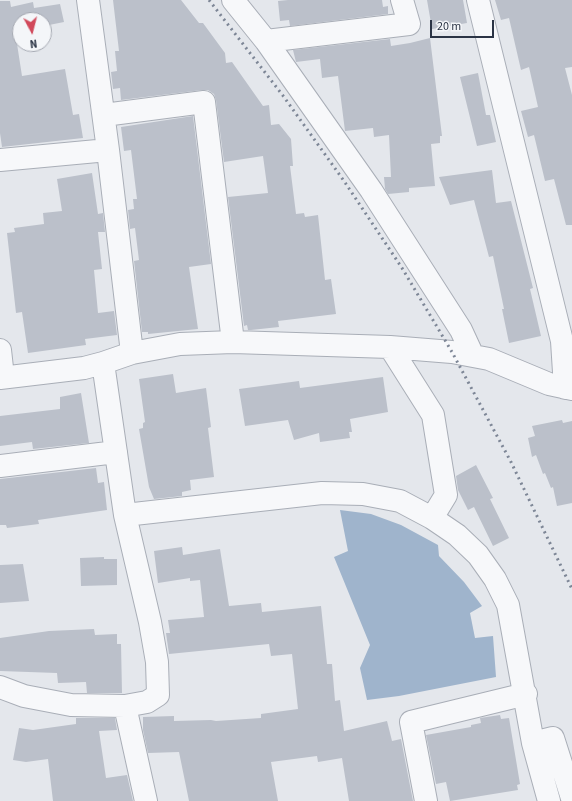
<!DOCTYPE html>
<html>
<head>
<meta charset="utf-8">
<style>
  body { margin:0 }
  #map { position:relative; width:572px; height:801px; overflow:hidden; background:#e4e7ec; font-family:"Source Sans 3",sans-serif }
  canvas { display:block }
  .north { position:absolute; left:12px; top:12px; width:40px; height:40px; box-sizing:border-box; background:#f4f6f9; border:1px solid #a4a8b1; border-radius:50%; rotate:173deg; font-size:11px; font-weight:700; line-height:16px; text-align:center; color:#2b3445 }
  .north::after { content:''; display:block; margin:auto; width:14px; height:18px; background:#d1495b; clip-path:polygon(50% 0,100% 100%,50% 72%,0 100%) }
  .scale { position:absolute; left:430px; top:20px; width:64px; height:18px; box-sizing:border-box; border:2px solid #2b3445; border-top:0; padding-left:5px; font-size:12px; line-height:14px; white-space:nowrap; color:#2b3445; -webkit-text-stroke:3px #f4f6f9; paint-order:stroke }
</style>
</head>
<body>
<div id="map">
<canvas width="572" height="801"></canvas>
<div class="north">N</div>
<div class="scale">20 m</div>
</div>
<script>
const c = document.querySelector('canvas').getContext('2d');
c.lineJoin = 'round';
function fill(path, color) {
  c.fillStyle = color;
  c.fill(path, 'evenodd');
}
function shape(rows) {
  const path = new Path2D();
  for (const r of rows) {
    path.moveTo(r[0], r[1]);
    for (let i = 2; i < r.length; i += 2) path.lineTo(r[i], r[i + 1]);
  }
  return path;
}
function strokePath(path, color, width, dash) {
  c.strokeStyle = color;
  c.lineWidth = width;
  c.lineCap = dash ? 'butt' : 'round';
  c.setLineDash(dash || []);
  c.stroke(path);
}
fill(shape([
  [340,510,371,514,401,525,438,545,439,556,464,582,482,606,470,613,475,638,493,636,496,677,399,696,367,700,360,668,370,645,334,557,348,551]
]), '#9fb4cc');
fill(shape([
  [113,0,181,0,199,23,203,23,225,53,226,63,232,62,263,106,269,105,271,125,279,124,291,139,293,166,290,166,296,214,304,213,305,217,318,215,325,280,331,279,336,314,278,321,279,327,251,330,248,330,247,325,244,326,228,197,268,193,263,156,224,162,216,100,214,94,208,90,202,90,121,100,120,88,113,89,111,72,117,71,115,51,119,51],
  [288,0,382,0,383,7,388,6,388,14,290,26,289,20,280,21,278,1],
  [427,0,463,0,467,23,432,29],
  [495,0,572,0,572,67,565,68,572,95,572,225,566,225,554,179,545,181,534,135,528,137,521,111,538,107,529,67,521,70,509,18,501,20],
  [0,1,10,1,11,7,33,2,34,8,60,4,64,22,44,26,44,20,20,20,20,30,15,31,22,76,65,69,73,115,79,114,83,138,2,147,0,133],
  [430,38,442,136,440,136,440,143,431,144,435,186,409,188,409,192,388,194,385,189,384,177,391,177,389,135,374,137,373,128,345,131,338,76,322,78,320,59,296,62,293,50,390,39,391,46,410,43],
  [478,73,486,115,490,115,496,142,477,146,460,77],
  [193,116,211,264,189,267,198,329,148,334,148,332,142,332,134,261,139,260,135,228,130,229,128,210,134,209,133,199,137,199,131,150,124,151,121,127],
  [492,170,496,203,511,201,533,288,530,289,541,336,509,343,502,309,504,309,493,256,489,257,474,200,450,205,439,177],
  [92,173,98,214,103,213,105,232,98,232,102,269,94,270,98,313,114,311,117,335,85,339,86,345,28,353,22,312,16,313,7,233,15,232,14,228,44,224,43,213,62,211,57,179],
  [173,374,176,393,206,388,211,427,208,428,214,477,190,480,191,490,182,492,182,496,154,499,149,487,139,429,143,428,143,423,145,422,139,379],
  [383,377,388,412,350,419,352,432,349,432,350,438,320,442,319,433,294,440,288,420,245,426,239,389,299,381,300,388],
  [81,393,89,443,33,449,32,442,0,446,0,416,60,409,60,397],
  [562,420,563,423,572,421,572,503,557,506,553,487,551,488,545,473,543,474,536,455,532,457,528,438,535,436,532,426],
  [476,465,493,498,490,499,509,538,493,546,474,507,468,510,458,490,456,476],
  [96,468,98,483,104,482,107,510,38,520,39,524,7,528,6,525,0,525,0,479],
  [182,547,183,555,220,549,229,606,261,603,262,612,321,606,327,664,332,664,335,701,340,700,344,731,387,721,392,741,401,739,413,801,349,801,342,758,318,762,317,756,271,762,278,801,189,801,179,752,148,753,143,730,143,717,174,716,174,721,211,720,216,721,261,718,261,714,298,709,292,654,271,656,269,644,169,654,166,633,170,633,168,620,204,617,200,580,190,581,190,578,158,583,154,551],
  [104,557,104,559,117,559,117,585,81,586,80,558],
  [23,564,29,601,0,603,0,565],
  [94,629,95,635,117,634,117,644,121,644,122,693,87,693,86,682,58,683,57,673,0,671,0,638,49,631],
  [500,715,501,719,509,718,520,784,517,785,518,790,450,801,446,782,436,784,426,735,471,727,471,725,481,723,480,718],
  [76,718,115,718,117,730,99,731,106,778,127,775,133,801,53,801,48,759,26,762,13,760,19,728,33,730,76,724]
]), '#bbc0ca');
const street = shape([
  [88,0,108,150,132,353,180,344,233,342,390,347,452,352,489,359,549,384,572,389],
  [233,0,266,41,371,190,461,330,473,356],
  [478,0,562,341,565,388],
  [266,41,409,24,402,0],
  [104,115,204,102,233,342],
  [0,160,108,150],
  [390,347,433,415,446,495,432,518],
  [0,350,3,377],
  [132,353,103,363,125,515,322,493,363,494,400,501,432,518,457,535,478,555,495,579,508,605,533,743,553,738,572,798],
  [0,378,84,368,103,363],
  [0,466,116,452],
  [0,687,24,696,71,705,125,706,147,702,158,695,157,662,150,622,125,515],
  [125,706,146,801],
  [533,743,549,801],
  [426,801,411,722,526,694]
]);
strokePath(street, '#a9aeb7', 24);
strokePath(street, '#f7f8fa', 22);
strokePath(shape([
  [209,0,284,97,344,181,402,268,452,352,511,462,572,589]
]), '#7d8696', 3, [2, 4]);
</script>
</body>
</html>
